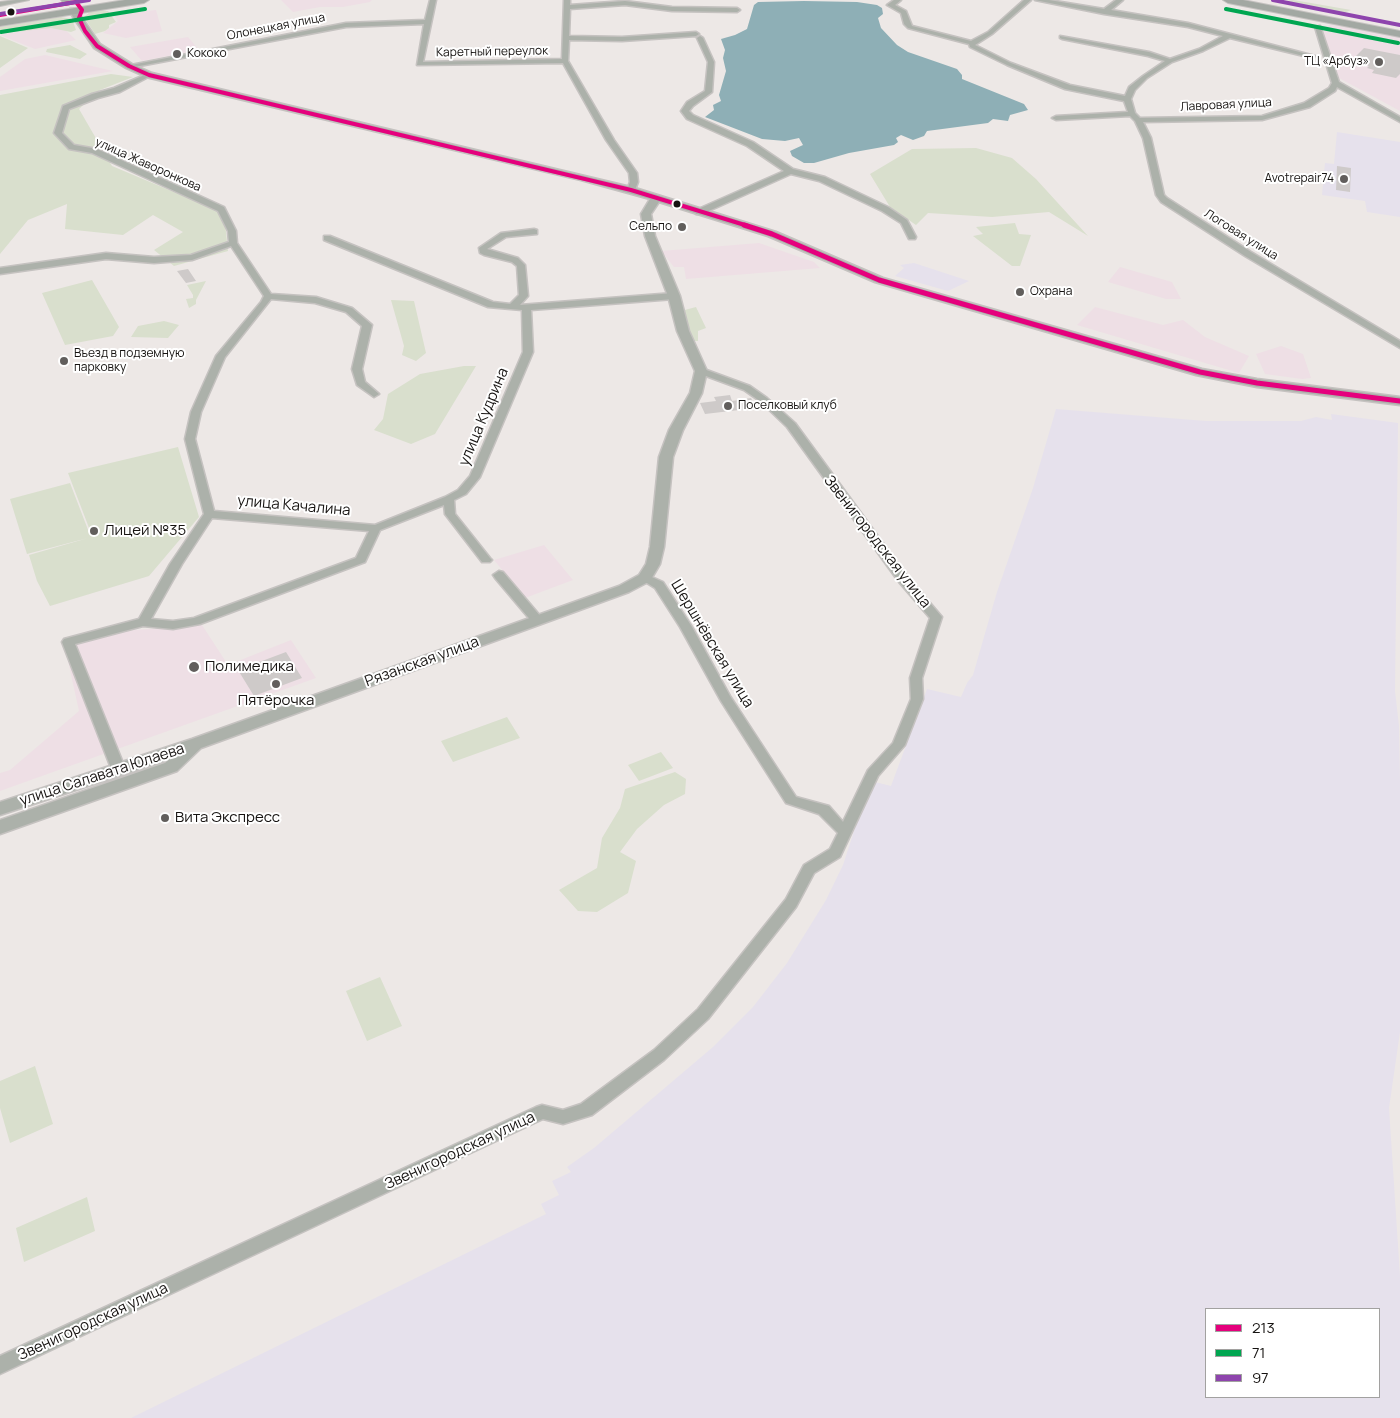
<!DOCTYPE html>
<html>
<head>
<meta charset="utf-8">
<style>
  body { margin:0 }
  #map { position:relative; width:1400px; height:1418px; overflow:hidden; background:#ede8e6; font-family:Manrope,sans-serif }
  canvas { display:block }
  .legend { position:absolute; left:1205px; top:1308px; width:175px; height:90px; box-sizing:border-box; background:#fff; border:1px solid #a2a1a0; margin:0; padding:6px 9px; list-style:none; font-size:15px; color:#161311 }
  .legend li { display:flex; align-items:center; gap:10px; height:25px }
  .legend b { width:25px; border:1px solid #a2a1a0 }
</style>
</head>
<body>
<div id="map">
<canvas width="1400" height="1418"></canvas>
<ul class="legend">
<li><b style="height:6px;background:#e5007d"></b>213</li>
<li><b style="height:6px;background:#00a651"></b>71</li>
<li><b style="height:6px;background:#8e44ad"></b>97</li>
</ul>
</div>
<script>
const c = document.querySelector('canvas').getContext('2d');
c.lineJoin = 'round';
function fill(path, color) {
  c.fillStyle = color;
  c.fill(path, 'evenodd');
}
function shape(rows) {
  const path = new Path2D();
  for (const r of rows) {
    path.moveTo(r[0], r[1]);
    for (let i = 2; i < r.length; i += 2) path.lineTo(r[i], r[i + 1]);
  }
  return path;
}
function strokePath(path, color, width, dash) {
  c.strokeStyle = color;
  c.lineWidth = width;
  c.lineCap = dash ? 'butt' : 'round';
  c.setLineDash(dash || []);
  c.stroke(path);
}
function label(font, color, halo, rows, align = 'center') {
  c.font = font + ' Manrope,sans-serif';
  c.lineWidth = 4;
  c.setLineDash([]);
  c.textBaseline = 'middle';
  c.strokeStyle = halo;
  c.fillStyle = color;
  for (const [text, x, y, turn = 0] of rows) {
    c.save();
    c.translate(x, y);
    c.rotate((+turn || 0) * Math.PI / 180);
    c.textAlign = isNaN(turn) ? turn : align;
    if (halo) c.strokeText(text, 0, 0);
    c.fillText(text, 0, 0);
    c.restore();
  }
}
fill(shape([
  [281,0,372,0,370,2,343,7,320,7,293,12],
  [156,10,162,31,126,38,103,33,118,21,114,15],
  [1331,24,1400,37,1400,111,1339,78,1321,29],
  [60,25,76,40,35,49,0,35],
  [188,37,199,50,142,61,130,47],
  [45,55,113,71,0,91,0,77,25,59],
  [759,243,814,262,820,268,686,279,684,267,674,267,661,251],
  [1120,267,1172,282,1181,299,1166,299,1108,282],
  [1095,307,1163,325,1183,320,1205,337,1249,356,1239,373,1077,325],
  [1281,346,1303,354,1311,378,1302,379,1265,374,1256,354],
  [544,545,573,580,525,598,494,560],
  [202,625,228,665,291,640,316,678,0,791,0,773,10,770,79,711,65,647,123,631]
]), '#eedfe5');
fill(shape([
  [1337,132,1400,142,1400,217,1367,212,1365,201,1322,195,1325,163,1334,164],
  [914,263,969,281,948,291,895,276,904,268,900,265],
  [1056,409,1206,421,1301,421,1316,417,1332,420,1331,414,1398,423,1395,691,1399,726,1400,781,1400,1032,1389,1108,1400,1276,1400,1418,131,1418,546,1214,541,1204,559,1195,552,1181,571,1172,567,1167,594,1148,713,1047,753,1007,787,963,826,900,843,865,855,828,875,782,891,786,927,689,961,697,967,683,973,675,997,592,1033,488],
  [1206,1309,1379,1309,1379,1397,1206,1397]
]), '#e6e1ec');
fill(shape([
  [1293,0,1311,3,1351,10,1341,14,1335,13,1290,4,1286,1],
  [99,10,108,11,116,22,109,25,109,28,105,31,95,34,84,17,91,11],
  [61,17,72,19,76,30,71,32,51,28,15,32,0,32,0,27],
  [0,36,28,48,0,68],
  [70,45,87,54,80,59,46,52,47,49],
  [111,74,133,77,100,90,79,109,112,166,224,213,228,251,174,266,154,250,183,232,153,215,123,235,65,229,67,204,28,220,0,254,0,95],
  [976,148,1012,158,1036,179,1088,236,1049,212,992,217,928,213,916,225,890,207,870,174,912,149],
  [1015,223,1019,234,1031,235,1020,266,1012,266,973,236,983,234,976,227],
  [92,280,119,327,113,336,65,345,42,293],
  [206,281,196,300,196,304,189,308,186,299,193,298,193,295,187,285],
  [391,300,414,301,426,353,416,361,402,355,404,346],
  [696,307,706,328,698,331,698,341,691,341,681,311],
  [164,321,179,325,168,338,131,337,138,326],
  [464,366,476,366,435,434,411,444,374,430,383,419,388,394,420,374],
  [178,447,199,517,149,576,50,606,37,581,29,555,88,538,27,554,10,499,70,483,90,535,91,533,68,473],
  [507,717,520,738,453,762,441,741],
  [661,752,673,768,639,781,628,765],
  [675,772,686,779,685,794,664,805,637,829,620,852,636,861,628,893,597,912,578,911,559,890,597,868,602,838,620,808,625,789],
  [380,977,402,1026,367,1041,346,991],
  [35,1066,53,1124,10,1143,0,1108,0,1081],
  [87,1197,95,1231,24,1262,16,1228]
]), '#d9dfcd');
fill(shape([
  [804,1,857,2,877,5,882,8,883,14,878,18,881,28,897,45,908,52,957,69,962,75,962,79,1024,104,1028,110,1010,115,1008,121,993,119,988,123,927,131,924,136,913,140,901,135,896,138,898,142,894,145,849,153,814,163,804,163,792,156,790,151,803,145,799,138,785,141,762,139,705,117,714,110,713,105,721,101,719,95,726,71,723,58,725,50,721,39,735,35,747,29,754,5,758,2]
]), '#8eafb6');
fill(shape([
  [1364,48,1400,55,1400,74,1396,78,1372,73,1374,70,1367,68,1369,66,1356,63,1359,60,1353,59],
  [1337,166,1351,168,1350,192,1336,190],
  [188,269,196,281,186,283,177,271],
  [730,395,732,401,751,398,756,408,705,414,700,403,716,401,714,397],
  [286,652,302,678,254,696,238,670]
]), '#cecac9');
const pedestrian = shape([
  [16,0,29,0,0,6,0,2,16,0]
]);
const minor = shape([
  [430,0,436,0,423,62,562,59,564,0,570,0,570,5,625,1,672,7,737,8,740,10,737,12,672,11,625,5,570,9,569,36,622,37,696,32,699,34,696,36,622,41,569,40,568,61,614,140,637,173,638,182,635,190,631,192,627,190,630,182,629,173,606,140,563,63,417,65,424,24,346,27,129,68,126,66,346,23,425,20,430,0],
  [894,0,901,0,895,5,906,11,912,26,971,41,988,32,1024,0,1031,0,992,34,975,45,1011,63,1070,85,1125,96,1129,87,1143,76,1165,61,1148,56,1062,39,1060,38,1060,36,1149,52,1170,59,1199,49,1223,36,1188,27,1104,14,1035,0,1049,0,1104,9,1116,0,1123,0,1111,10,1188,23,1315,56,1312,58,1230,38,1203,51,1172,62,1147,78,1135,90,1131,99,1135,113,1140,118,1262,116,1304,103,1329,88,1332,83,1315,27,1320,26,1339,82,1400,117,1400,122,1337,87,1335,91,1310,107,1262,120,1143,122,1151,138,1164,195,1167,198,1251,252,1400,341,1400,348,1245,256,1161,202,1156,195,1143,138,1135,121,1130,116,1056,120,1052,118,1056,116,1128,112,1124,101,1065,89,1007,65,970,47,969,44,908,28,904,24,901,13,887,5,894,0],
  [700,36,703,38,714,62,712,92,693,106,689,111,693,115,753,142,793,169,825,177,888,207,907,220,916,237,915,239,909,239,901,223,882,211,819,181,791,174,702,214,696,214,696,210,784,171,747,146,687,119,681,111,687,102,705,91,708,62,697,38,700,36],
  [147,74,152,75,120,92,98,98,69,109,62,133,74,145,97,149,224,207,236,231,237,243,271,294,316,297,352,308,372,325,362,369,365,382,379,394,374,397,357,385,352,369,362,326,346,312,315,303,271,299,225,357,201,412,195,439,214,511,375,525,445,497,458,490,470,476,523,352,522,310,488,307,324,240,324,236,330,236,493,302,510,304,519,295,517,266,512,262,484,255,480,253,479,248,501,233,534,229,537,230,537,234,506,237,487,249,518,258,525,265,528,296,520,305,674,293,678,296,674,299,531,310,533,352,480,477,466,494,454,500,455,514,490,558,492,560,490,562,482,562,445,514,444,505,380,530,365,562,200,624,173,629,143,626,75,644,125,768,123,771,118,773,113,771,111,768,62,642,64,639,139,619,170,564,204,514,185,439,191,412,216,356,261,302,264,296,231,246,192,260,154,263,106,259,0,274,0,268,106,253,154,257,191,255,229,242,228,231,218,211,92,153,69,149,54,133,63,106,92,94,114,88,147,74],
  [212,518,369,531,356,558,194,618,173,621,151,619,182,564,212,518],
  [701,368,750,386,767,398,795,423,907,576,942,617,922,678,923,699,905,745,878,776,840,857,814,873,796,907,708,1019,664,1060,592,1115,563,1124,543,1119,0,1374,0,1356,536,1107,542,1105,563,1110,581,1104,654,1050,698,1009,786,899,804,865,830,849,838,833,819,814,786,803,721,701,680,627,655,588,639,578,645,574,663,582,692,627,730,696,796,797,829,806,843,822,868,770,893,743,911,699,910,678,930,618,899,582,787,427,761,402,744,390,698,373,698,369,701,368],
  [499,571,503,572,541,617,543,620,541,623,533,623,495,578,493,575,499,571]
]);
const tertiary = shape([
  [70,9,76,9,100,44,132,64,152,73,635,188,776,232,883,278,1202,369,1257,379,1400,397,1400,405,1257,387,1196,375,875,282,768,236,659,202,651,214,655,236,680,296,689,331,707,371,702,393,683,430,673,457,664,547,660,564,650,581,629,592,201,748,177,771,0,834,0,820,165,763,170,759,0,815,0,802,192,739,619,586,639,575,646,564,650,547,659,457,669,430,690,393,695,371,677,331,668,296,645,236,641,214,650,199,581,180,146,77,126,68,94,48,69,11,70,9]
]);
const secondary = shape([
  [61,0,71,0,73,3,65,5,61,0]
]);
const primary = shape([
  [125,0,149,0,144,3,0,26,0,20,125,0],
  [1223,0,1243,0,1400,31,1400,37,1228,3,1223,0]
]);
strokePath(pedestrian, '#c5c2c0', 2);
strokePath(minor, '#c5c2c0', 3);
strokePath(tertiary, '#c5c2c0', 3);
strokePath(secondary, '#c5c2c0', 2);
strokePath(primary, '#c5c2c0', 2);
fill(pedestrian, '#acb1aa');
fill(minor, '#acb1aa');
fill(tertiary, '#acb1aa');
fill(secondary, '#acb1aa');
fill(primary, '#a2a8a2');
strokePath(shape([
  [0,15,76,2,82,10,79,18,85,31,97,46,129,66,149,75,631,190,748,226]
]), '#e5007d', 4);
strokePath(shape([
  [744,225,772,234,879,280,1200,372,1257,383,1400,401]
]), '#e5007d', 5);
strokePath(shape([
  [1226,9,1398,43],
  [1,32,145,9]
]), '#00a651', 4);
strokePath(shape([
  [1273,0,1400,25],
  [0,14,89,0]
]), '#8e44ad', 4);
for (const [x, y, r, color] of [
  [11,12,4.5,"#161311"],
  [177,54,5,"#615e5c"],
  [1379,62,5,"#615e5c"],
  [1344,179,5,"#615e5c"],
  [677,204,4.5,"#161311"],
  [682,227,5,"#615e5c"],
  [1020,292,5,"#615e5c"],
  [64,361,5,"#615e5c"],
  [728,406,5,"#615e5c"],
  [94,531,5,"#615e5c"],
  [194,667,6,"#615e5c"],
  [276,684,5,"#615e5c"],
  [165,818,5,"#615e5c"]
]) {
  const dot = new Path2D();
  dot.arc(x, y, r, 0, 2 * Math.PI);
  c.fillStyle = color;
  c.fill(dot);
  strokePath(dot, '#fff', 2);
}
label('12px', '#161311', '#fff', [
  ["Олонецкая улица",276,27,-11],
  ["Каретный переулок",492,52,-1],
  ["Лавровая улица",1226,105,-3],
  ["улица Жаворонкова",148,165,24],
  ["Логовая улица",1241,235,32]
]);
label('12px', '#161311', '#fff', [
  ["Кококо",187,54],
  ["ТЦ «Арбуз»",1369,62,"right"],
  ["Avotrepair74",1334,179,"right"],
  ["Сельпо",672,227,"right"],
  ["Охрана",1030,292],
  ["Въезд в подземную",74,354],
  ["парковку",74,368],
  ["Поселковый клуб",738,406]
], 'left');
label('15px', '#161311', '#fff', [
  ["улица Кудрина",484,417,-67],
  ["улица Качалина",294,506,5],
  ["Звенигородская улица",877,542,52],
  ["Шершнёвская улица",712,644,59],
  ["Рязанская улица",422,662,-20],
  ["улица Салавата Юлаева",102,775,-18],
  ["Звенигородская улица",460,1151,-25],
  ["Звенигородская улица",93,1322,-25]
]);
label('15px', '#161311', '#fff', [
  ["Лицей №35",104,531],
  ["Полимедика",205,667],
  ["Пятёрочка",276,701,"center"],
  ["Вита Экспресс",175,818]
], 'left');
</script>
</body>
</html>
